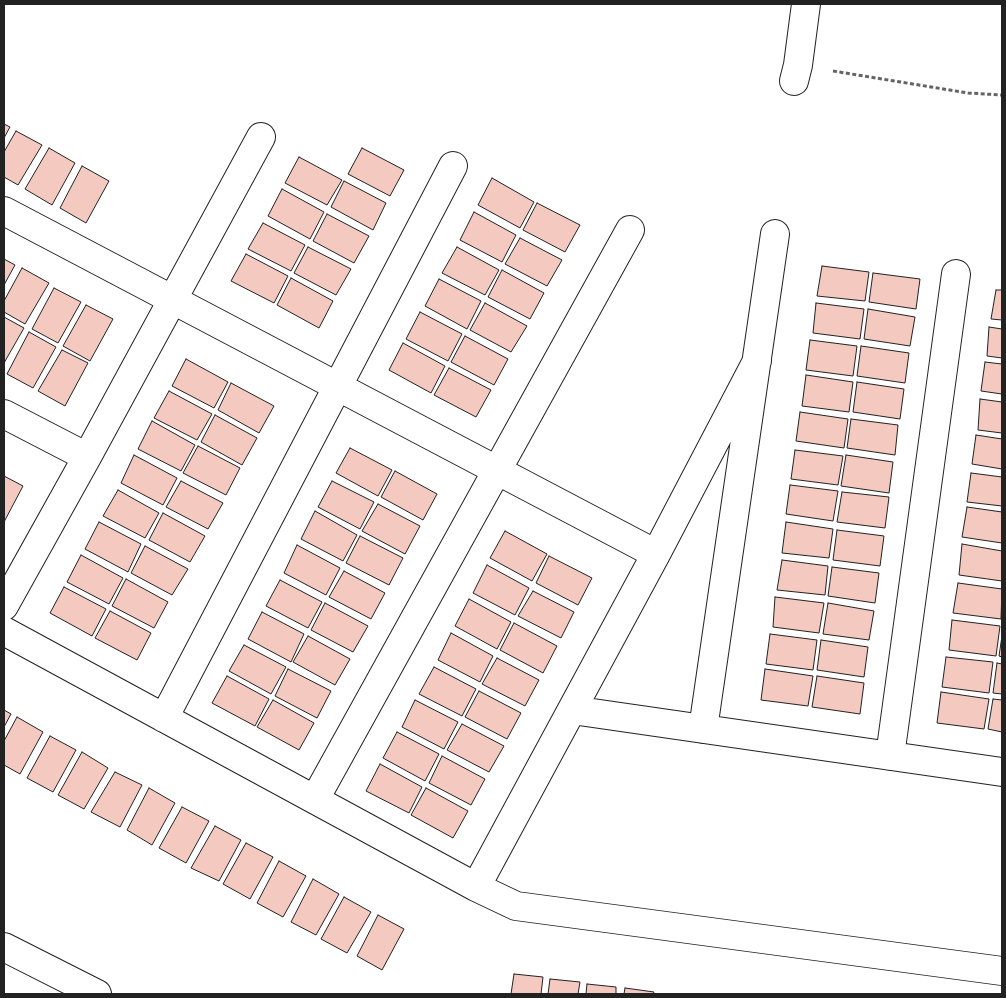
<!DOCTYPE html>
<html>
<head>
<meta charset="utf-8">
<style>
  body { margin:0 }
  #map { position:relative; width:1006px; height:998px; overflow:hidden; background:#fff; font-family:"Varela Round",sans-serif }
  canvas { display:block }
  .frame { position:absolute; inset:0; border:5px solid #222; pointer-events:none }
</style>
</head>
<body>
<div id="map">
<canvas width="1006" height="998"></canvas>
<div class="frame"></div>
</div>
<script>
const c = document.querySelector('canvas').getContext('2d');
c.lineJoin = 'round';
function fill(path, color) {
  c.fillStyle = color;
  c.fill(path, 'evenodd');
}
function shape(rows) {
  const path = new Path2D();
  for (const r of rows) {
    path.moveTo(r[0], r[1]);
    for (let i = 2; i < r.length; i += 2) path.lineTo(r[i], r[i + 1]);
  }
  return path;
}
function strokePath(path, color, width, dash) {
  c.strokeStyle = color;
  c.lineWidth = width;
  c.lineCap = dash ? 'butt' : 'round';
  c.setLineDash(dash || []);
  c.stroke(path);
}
const building = shape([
  [4,124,10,127,4,138,4,124],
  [16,131,42,145,18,185,4,177,4,152,16,131],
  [49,148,75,163,52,205,25,189,49,148],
  [362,148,404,170,390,196,348,174,362,148],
  [299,157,342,180,327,205,285,183,299,157],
  [82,166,109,181,86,223,60,208,82,166],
  [492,178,534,202,520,228,478,205,492,178],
  [344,181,386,203,373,230,331,207,344,181],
  [282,189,324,212,310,239,268,216,282,189],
  [537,203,580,225,565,252,523,230,537,203],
  [474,212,516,235,502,262,460,240,474,212],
  [327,214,369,236,354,263,313,241,327,214],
  [263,223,305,245,291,271,248,249,263,223],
  [520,238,562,260,547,286,505,264,520,238],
  [308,247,351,269,336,295,294,273,308,247],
  [457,247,499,270,485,295,442,273,457,247],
  [246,254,288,276,274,303,231,281,246,254],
  [4,259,15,265,4,285,4,259],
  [822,266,869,272,865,301,817,296,822,266],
  [22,268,49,283,25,324,4,312,4,301,22,268],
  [502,270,544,293,530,319,488,297,502,270],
  [873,273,920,279,916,309,869,302,873,273],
  [291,278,333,301,319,328,277,305,291,278],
  [439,279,481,301,467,329,425,306,439,279],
  [54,288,81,302,58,343,32,329,54,288],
  [996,290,1002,290,1002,320,991,319,996,290],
  [485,303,527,326,511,352,470,330,485,303],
  [816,303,864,309,860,339,813,333,816,303],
  [86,305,113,319,90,361,63,346,86,305],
  [868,309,915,317,910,346,864,339,868,309],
  [420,312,462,334,448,361,406,339,420,312],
  [4,317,24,328,4,363,4,317],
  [989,327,1002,329,1002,358,987,356,989,327],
  [29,332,56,347,33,388,7,374,29,332],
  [465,336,508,359,494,385,451,362,465,336],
  [810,340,857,346,853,376,806,370,810,340],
  [403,343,445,366,431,393,389,370,403,343],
  [861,346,909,353,905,383,857,376,861,346],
  [62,350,88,363,65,406,38,391,62,350],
  [186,359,228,382,214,408,172,386,186,359],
  [985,362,1002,364,1002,394,981,391,985,362],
  [449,368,491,390,476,417,434,395,449,368],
  [806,375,853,382,849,412,802,406,806,375],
  [857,382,904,389,900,419,853,412,857,382],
  [231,383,274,406,259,433,218,410,231,383],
  [169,391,212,414,197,440,154,418,169,391],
  [980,399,1002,402,1002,433,978,430,980,399],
  [800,412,848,419,844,448,796,441,800,412],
  [215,415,257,438,242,465,201,442,215,415],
  [851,419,898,425,895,455,847,448,851,419],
  [152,421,195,445,181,471,138,449,152,421],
  [976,435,1002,439,1002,469,972,464,976,435],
  [198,446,240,468,226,495,183,473,198,446],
  [350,448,392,470,378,496,336,473,350,448],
  [795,450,843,456,838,485,791,479,795,450],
  [134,455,177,478,163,505,121,483,134,455],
  [846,455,893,462,889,493,841,486,846,455],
  [395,471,437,494,423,520,381,497,395,471],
  [971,473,1002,477,1002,506,967,502,971,473],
  [4,476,23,486,4,522,4,476],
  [181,481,223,503,208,529,166,507,181,481],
  [332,481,374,502,360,529,318,507,332,481],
  [790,485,838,491,833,521,786,514,790,485],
  [118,490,159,513,145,538,103,516,118,490],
  [842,492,889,497,885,528,837,522,842,492],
  [378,504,420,526,405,554,362,531,378,504],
  [967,507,1002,512,1002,543,962,537,967,507],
  [315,511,357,535,343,561,301,539,315,511],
  [163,513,205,536,190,562,149,540,163,513],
  [99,522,141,544,128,572,85,549,99,522],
  [786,522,833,529,829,558,782,553,786,522],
  [837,530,884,536,880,566,833,560,837,530],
  [505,531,547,554,532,581,490,558,505,531],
  [360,536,403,558,389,585,346,563,360,536],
  [962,544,1002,551,1002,581,959,575,962,544],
  [297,545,340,568,326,595,284,573,297,545],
  [145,546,188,569,172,595,131,573,145,546],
  [81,555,123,578,109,604,67,582,81,555],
  [549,556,592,578,578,605,536,583,549,556],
  [782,560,828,566,825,595,777,590,782,560],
  [487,565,529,588,515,615,473,593,487,565],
  [832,567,879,573,875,603,828,596,832,567],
  [344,571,385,593,371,619,329,597,344,571],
  [126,579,168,602,154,628,112,606,126,579],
  [280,580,322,602,308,628,266,606,280,580],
  [958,583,1002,589,1001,619,953,613,958,583],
  [64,587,106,609,92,636,50,613,64,587],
  [533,591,574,612,561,638,518,616,533,591],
  [775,597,824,603,819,633,773,627,775,597],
  [469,599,511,622,497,649,455,626,469,599],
  [325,603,368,626,353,652,311,630,325,603],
  [828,603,874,611,869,640,823,634,828,603],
  [110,611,151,633,137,660,95,638,110,611],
  [262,612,304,634,291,662,248,639,262,612],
  [952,620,1000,626,996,656,949,650,952,620],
  [514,623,557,646,543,673,500,650,514,623],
  [451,633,493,656,480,682,438,660,451,633],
  [770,634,817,640,813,670,766,664,770,634],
  [308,636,350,659,335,685,293,662,308,636],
  [1002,636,1002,657,999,656,1002,636],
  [821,640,868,647,864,677,817,670,821,640],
  [244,645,286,667,271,694,229,671,244,645],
  [946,657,993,662,989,693,942,687,946,657],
  [497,658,539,680,525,706,482,684,497,658],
  [997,663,1002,664,1002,694,993,693,997,663],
  [434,667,476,689,462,716,419,694,434,667],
  [288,669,331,691,317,718,275,696,288,669],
  [765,669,813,676,808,706,761,700,765,669],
  [227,676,269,699,255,726,212,703,227,676],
  [817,676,864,683,860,714,812,707,817,676],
  [479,691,521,713,507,739,465,717,479,691],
  [941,692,989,699,984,729,937,723,941,692],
  [993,699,1002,700,1002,732,988,729,993,699],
  [273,700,314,723,299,750,257,727,273,700],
  [415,700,458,722,444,749,402,727,415,700],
  [4,710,11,714,4,727,4,710],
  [17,717,43,732,20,774,4,765,4,741,17,717],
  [462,724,504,746,489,772,447,750,462,724],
  [397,732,439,754,425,781,383,758,397,732],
  [50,736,76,750,53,792,27,778,50,736],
  [82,752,108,768,84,809,58,795,82,752],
  [442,756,485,779,471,805,429,783,442,756],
  [380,764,422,787,409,813,366,791,380,764],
  [115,772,142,785,120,827,91,812,115,772],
  [149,788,175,803,152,845,127,830,149,788],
  [426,788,468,811,453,838,411,815,426,788],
  [182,807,209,821,186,863,159,848,182,807],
  [215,826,241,840,219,881,191,868,215,826],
  [246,843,273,857,250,899,223,884,246,843],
  [279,861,306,876,283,917,257,903,279,861],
  [313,879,339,894,316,935,291,922,313,879],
  [344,897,371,912,347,953,321,939,344,897],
  [378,915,404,929,382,970,357,956,378,915],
  [514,974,543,977,541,994,511,994,514,974],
  [550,979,580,982,578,994,548,994,550,979],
  [587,984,616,987,616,994,586,994,587,984],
  [625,988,654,992,653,994,624,994,625,988]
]);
fill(building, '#f3c9c0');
strokePath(building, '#222', 1);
const street = shape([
  [794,81,798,65,806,4],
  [4,211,656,554],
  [4,414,87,457],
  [4,606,87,457,261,137],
  [4,631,476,887,516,906,1002,971],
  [572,710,1002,772],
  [164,718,453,166],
  [703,729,775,234],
  [890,756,956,274],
  [315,799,630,230],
  [476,887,656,554,757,361],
  [4,947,97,994]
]);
strokePath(street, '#222', 30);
strokePath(shape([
  [833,71,968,93,1002,95]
]), '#646464', 3, [4, 2.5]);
strokePath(street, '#fff', 28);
</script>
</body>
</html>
